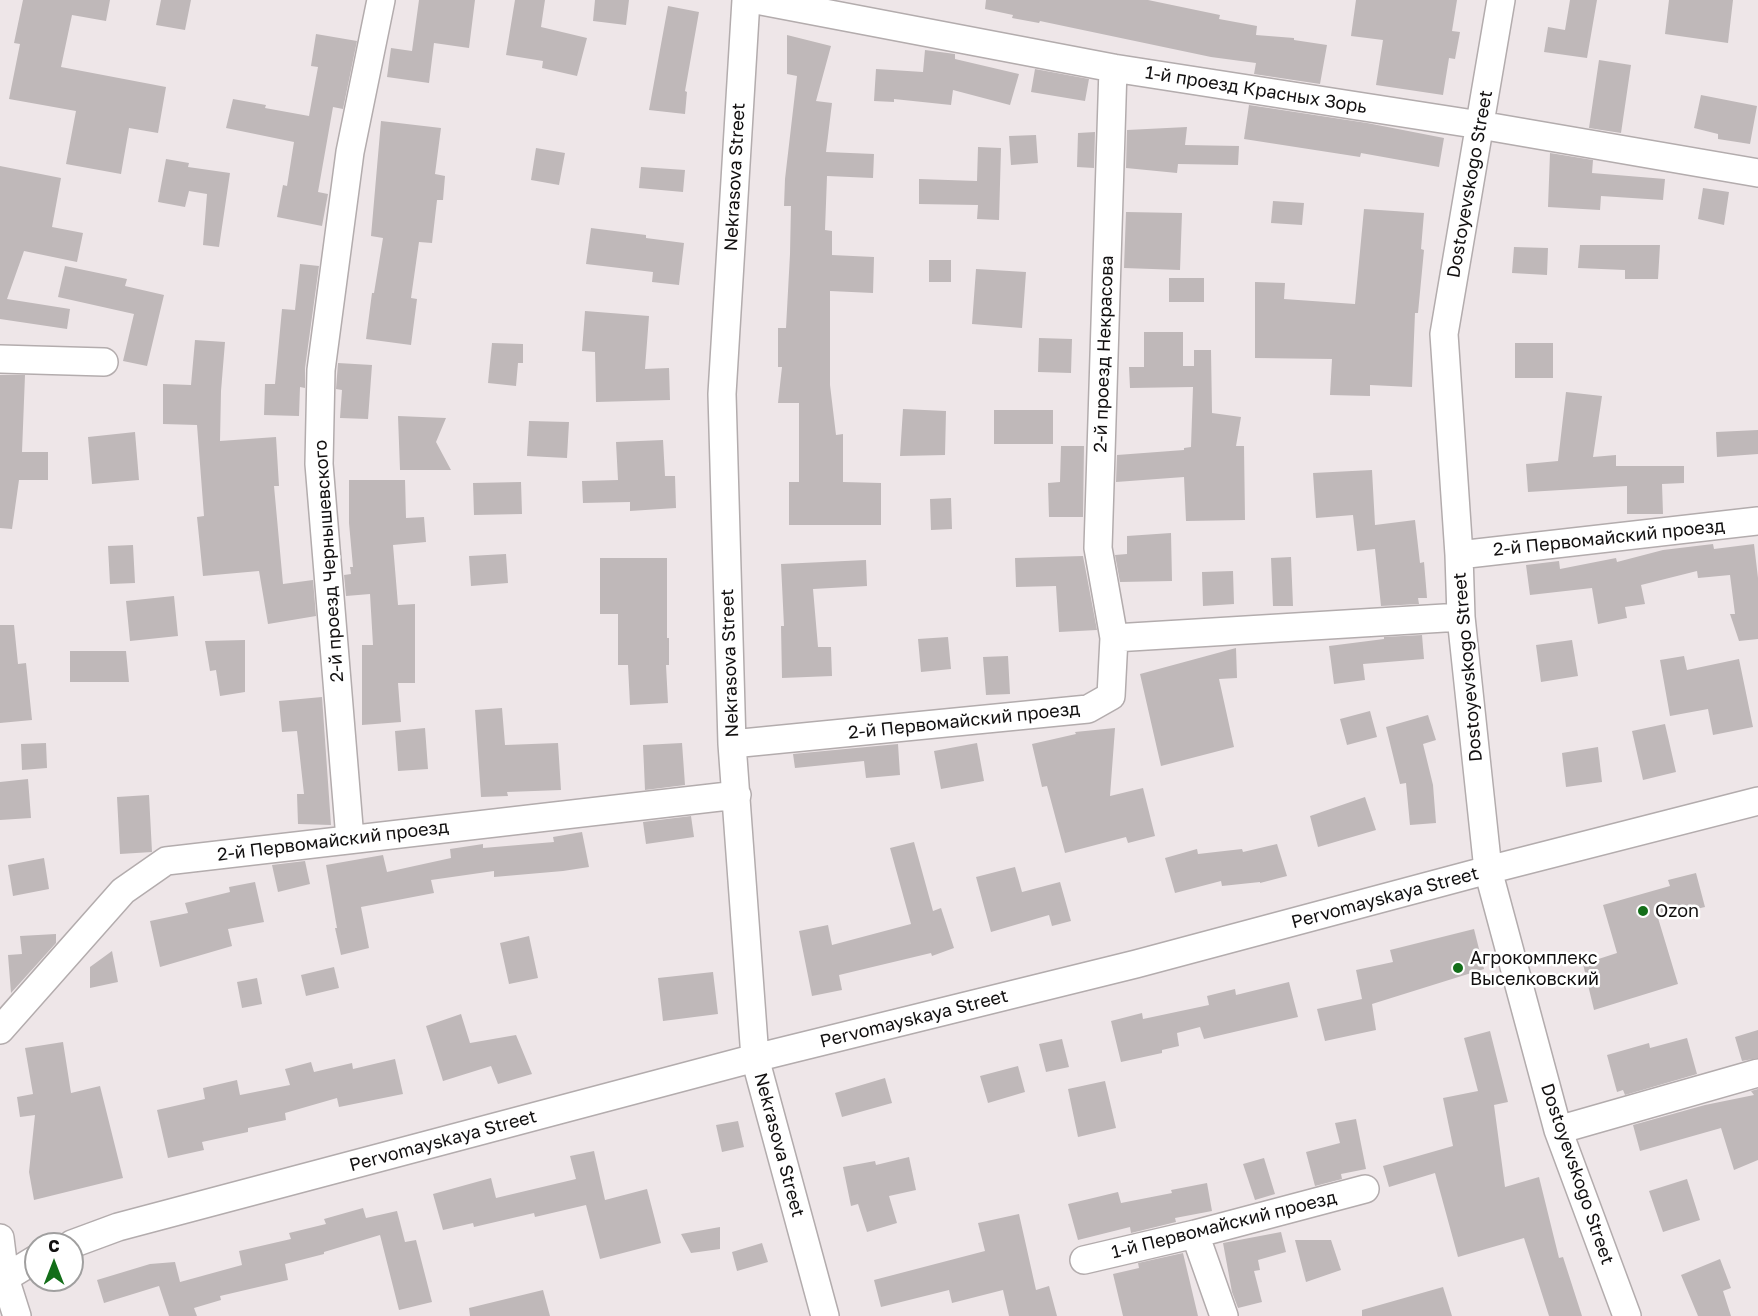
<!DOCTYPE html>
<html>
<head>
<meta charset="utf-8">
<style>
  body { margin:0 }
  #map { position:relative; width:1758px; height:1316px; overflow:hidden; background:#eee6e8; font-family:"Golos Text",sans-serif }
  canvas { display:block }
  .north { position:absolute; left:24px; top:1232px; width:60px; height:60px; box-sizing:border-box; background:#fff; border:2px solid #a09f9f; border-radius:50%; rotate:0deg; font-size:16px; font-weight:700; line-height:24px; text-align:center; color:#121010 }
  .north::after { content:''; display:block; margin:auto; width:21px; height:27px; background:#136e19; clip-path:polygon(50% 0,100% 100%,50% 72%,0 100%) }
</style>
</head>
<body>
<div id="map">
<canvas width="1758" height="1316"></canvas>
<div class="north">С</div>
</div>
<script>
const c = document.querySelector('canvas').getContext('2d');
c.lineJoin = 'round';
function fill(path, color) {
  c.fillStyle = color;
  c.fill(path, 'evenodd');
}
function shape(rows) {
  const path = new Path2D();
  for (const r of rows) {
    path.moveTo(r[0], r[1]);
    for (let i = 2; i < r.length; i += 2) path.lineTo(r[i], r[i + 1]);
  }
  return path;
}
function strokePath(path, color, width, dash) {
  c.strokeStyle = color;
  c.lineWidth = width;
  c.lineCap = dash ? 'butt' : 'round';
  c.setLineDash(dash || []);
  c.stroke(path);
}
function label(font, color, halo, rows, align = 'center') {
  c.font = font + ' "Golos Text",sans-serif';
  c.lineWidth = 5;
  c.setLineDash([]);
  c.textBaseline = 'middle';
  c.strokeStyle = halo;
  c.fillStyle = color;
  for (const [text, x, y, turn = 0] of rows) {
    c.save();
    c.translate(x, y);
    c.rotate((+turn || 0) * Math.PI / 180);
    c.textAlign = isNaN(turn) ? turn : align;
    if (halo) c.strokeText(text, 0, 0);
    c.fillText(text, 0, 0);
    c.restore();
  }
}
fill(shape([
  [23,0,110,0,106,21,72,15,61,67,166,87,158,133,129,128,121,174,66,164,76,111,9,99,20,44,14,43],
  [161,0,191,0,185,30,156,25],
  [419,0,475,0,469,48,434,43,429,83,387,77,391,48,412,51],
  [515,0,545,0,541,27,587,38,577,76,542,68,543,61,506,55],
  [595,0,629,0,626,25,593,21],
  [986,0,1148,0,1220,15,1219,19,1257,26,1256,35,1294,38,1294,40,1327,45,1320,84,1254,74,1256,63,1211,57,1040,21,1039,23,1012,18,1013,15,985,9],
  [1356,0,1457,0,1452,31,1460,32,1455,59,1449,58,1443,95,1376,85,1383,40,1351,36],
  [1570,0,1597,0,1587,58,1544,52,1548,27,1565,30],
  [1669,0,1733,0,1728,43,1665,34],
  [668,6,699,12,685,91,687,92,685,114,649,110],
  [316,34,357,41,343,109,333,107,318,192,328,194,322,226,277,217,283,185,287,186,294,142,226,128,233,99,266,105,265,108,309,116,318,67,311,66],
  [787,35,831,46,816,101,832,103,826,152,874,154,873,178,827,176,825,230,832,231,832,255,874,257,873,293,830,291,830,385,836,435,843,434,843,482,881,483,881,525,789,525,789,482,799,482,799,403,778,403,782,367,778,367,778,328,786,328,790,254,791,206,784,206,785,179,797,76,787,74],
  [925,50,955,54,955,59,1019,74,1010,105,953,90,951,105,894,99,894,102,874,101,876,69,923,72],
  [1599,60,1631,65,1621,133,1589,128],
  [1035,69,1089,79,1085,101,1031,92],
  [1701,95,1757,106,1750,144,1718,139,1718,134,1694,128],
  [1249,105,1367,123,1444,138,1439,167,1361,153,1360,157,1244,139],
  [381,121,441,128,435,174,445,176,443,200,437,200,432,243,419,242,411,298,417,299,411,345,366,339,372,293,374,293,383,238,371,236],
  [1187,127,1185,145,1239,146,1238,165,1178,164,1177,173,1126,168,1127,130],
  [1095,132,1094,168,1077,167,1078,133],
  [1036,135,1038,163,1011,165,1009,136],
  [978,147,1001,148,999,220,977,219,978,205,919,204,919,179,977,181],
  [536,148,565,153,559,185,531,180],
  [1550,153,1593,160,1592,173,1665,179,1663,200,1601,196,1600,210,1548,207],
  [166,159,189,163,188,167,230,173,219,247,203,245,207,194,189,191,185,207,158,202],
  [0,166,61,178,52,227,83,233,77,262,24,251,7,299,70,309,67,329,0,319],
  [641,167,685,170,683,192,639,188],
  [1703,188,1729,192,1724,225,1698,219],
  [1273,201,1304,203,1302,225,1271,223],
  [1364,209,1424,213,1421,249,1424,250,1418,313,1415,313,1412,387,1370,385,1370,396,1330,395,1332,359,1255,358,1255,282,1285,283,1284,299,1355,304],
  [1126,212,1182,213,1180,270,1124,268],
  [591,228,646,235,646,238,684,243,679,285,652,282,653,272,586,264],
  [1580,245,1660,245,1658,279,1625,279,1625,270,1578,268],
  [1514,247,1548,248,1547,275,1512,273],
  [929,260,951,260,951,282,929,282],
  [300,264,319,266,305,368,305,388,300,387,299,416,264,415,265,384,275,384,282,309,295,310],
  [65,266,127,279,125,286,164,295,147,366,123,361,134,314,58,297],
  [976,269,1026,272,1022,328,972,324],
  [1169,278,1204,278,1204,302,1169,302],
  [585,311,649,316,645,369,669,368,670,400,596,402,595,352,582,351],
  [1144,332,1183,332,1183,366,1194,366,1194,350,1211,350,1212,413,1241,417,1236,446,1244,446,1245,520,1186,521,1184,477,1116,482,1117,455,1184,450,1184,448,1191,447,1193,387,1130,388,1129,367,1144,367],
  [1039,338,1072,339,1071,373,1038,372],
  [195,340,225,342,221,391,220,441,276,437,279,486,274,486,283,584,313,580,316,616,268,624,259,571,203,576,197,517,204,516,197,425,163,424,163,384,191,385],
  [492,343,523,344,523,363,518,363,516,386,488,383],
  [1515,343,1553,343,1553,378,1515,378],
  [338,363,372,365,368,419,340,418,342,390,336,389],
  [0,375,25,375,22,452,48,452,48,480,19,480,12,529,0,528],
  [1566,392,1602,396,1593,457,1616,455,1616,466,1684,466,1684,483,1662,484,1663,514,1627,514,1627,486,1528,492,1526,464,1558,461],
  [903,409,946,411,945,455,900,456],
  [994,410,1053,410,1053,444,994,444],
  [398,416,446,418,436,442,451,470,400,470],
  [529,421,569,422,567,458,527,456],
  [1758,430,1758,454,1717,457,1716,432],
  [135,432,139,480,92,484,88,437],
  [663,440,665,476,675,476,676,508,630,511,630,502,583,503,582,481,618,480,616,442],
  [1061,446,1084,446,1083,517,1049,517,1048,483,1060,482],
  [1372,470,1375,525,1415,520,1420,563,1424,562,1427,598,1418,598,1419,604,1381,606,1375,549,1357,551,1353,515,1316,518,1313,473],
  [349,480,405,480,406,518,424,517,426,542,393,545,398,605,415,604,415,683,398,683,401,722,362,725,362,645,373,645,370,594,346,596,344,575,351,574,350,567,353,567,349,523],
  [521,482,522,514,474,515,473,483],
  [951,498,952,529,931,530,930,499],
  [1171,533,1172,581,1120,582,1115,555,1127,554,1127,536],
  [1713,544,1714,549,1754,544,1758,578,1758,639,1739,641,1730,614,1735,614,1730,575,1698,578,1697,571,1641,585,1645,604,1625,607,1627,618,1598,624,1592,588,1530,595,1526,565,1559,561,1560,569,1616,558,1617,562,1663,550],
  [133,545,135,583,110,584,108,546],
  [506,554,508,583,471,586,469,556],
  [1083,556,1097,630,1059,632,1056,586,1016,587,1015,558],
  [1291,557,1293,606,1273,606,1271,558],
  [600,558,667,558,667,638,669,638,669,665,666,665,668,703,630,705,628,665,618,665,618,614,600,614],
  [866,560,867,586,813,589,818,647,831,647,832,676,782,678,781,626,784,626,781,564],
  [1233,571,1234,604,1203,606,1202,572],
  [174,596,178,636,130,641,126,601],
  [0,625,14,625,18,664,26,663,32,720,0,723],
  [1422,635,1424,659,1363,664,1365,680,1334,684,1329,646,1384,639,1384,637],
  [948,637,951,669,921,672,918,639],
  [245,640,245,692,220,696,216,670,210,671,205,641],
  [1572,640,1578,676,1541,682,1536,645],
  [1236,648,1237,678,1219,679,1234,747,1161,766,1140,674],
  [70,651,126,651,129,682,70,682],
  [1008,656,1010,694,986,695,983,657],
  [1684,656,1687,670,1739,659,1753,727,1713,735,1708,709,1670,716,1660,660],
  [322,697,331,825,298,824,297,794,304,794,297,731,282,732,279,701],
  [502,708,505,745,558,743,561,790,507,792,508,796,481,797,475,710],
  [1370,711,1377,737,1347,745,1340,719],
  [1428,715,1436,740,1423,744,1433,785,1436,823,1410,825,1406,783,1400,784,1386,727],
  [1665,724,1676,772,1643,780,1632,731],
  [425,728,428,769,398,771,395,731],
  [1115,728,1110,796,1143,788,1155,836,1128,843,1126,837,1065,853,1047,786,1042,787,1032,744,1076,734,1075,732],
  [46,743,47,768,22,770,21,744],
  [682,743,685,785,645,790,643,745],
  [977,743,984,781,941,789,934,751],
  [898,744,900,775,866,778,864,761,795,768,793,754],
  [1598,747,1602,782,1566,787,1562,753],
  [28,779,31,818,0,820,0,782],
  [149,795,152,852,120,854,117,797],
  [1365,797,1376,830,1318,847,1310,816],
  [691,816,694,837,646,844,643,822],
  [582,832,589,867,563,871,494,877,494,871,431,880,434,893,361,907,369,948,341,955,335,928,337,928,326,865,383,855,387,872,451,858,450,849,483,844,483,848,554,842,553,837],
  [914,842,933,911,941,908,954,948,932,956,931,953,839,975,842,990,812,996,799,931,828,925,832,945,911,924,890,848],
  [1277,844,1287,876,1260,883,1260,882,1222,886,1221,881,1175,893,1165,858,1197,849,1198,854,1242,849,1243,852],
  [44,858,49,889,13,896,8,865],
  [305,861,310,884,278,892,272,865],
  [1015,867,1022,892,1060,882,1071,921,1052,926,1049,915,991,932,976,877],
  [1696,873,1705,907,1658,918,1678,984,1594,1010,1583,964,1617,953,1603,905,1670,886,1668,880],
  [255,882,264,922,228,929,232,946,160,967,150,921,188,913,185,903,230,892,229,887],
  [1474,929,1484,969,1372,1004,1376,1030,1325,1041,1317,1009,1362,999,1356,970,1393,962,1390,950],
  [56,934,56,943,11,993,8,955,22,954,20,936],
  [529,936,538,978,509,984,500,943],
  [112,951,118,982,90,988,90,967],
  [334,967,339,988,306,996,301,975],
  [713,972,718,1014,663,1021,658,978],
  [257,978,262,1004,242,1008,237,982],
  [1289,982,1298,1017,1204,1039,1200,1027,1177,1033,1179,1046,1162,1050,1162,1053,1121,1062,1111,1021,1142,1013,1143,1019,1209,1005,1207,996,1235,989,1236,995],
  [461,1014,470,1043,516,1035,532,1074,498,1084,491,1066,443,1081,426,1026],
  [1758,1030,1758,1058,1742,1061,1735,1037],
  [1490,1031,1508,1102,1494,1105,1505,1187,1539,1177,1559,1258,1563,1257,1582,1316,1549,1316,1524,1238,1458,1257,1435,1173,1389,1187,1383,1166,1453,1146,1443,1098,1478,1091,1464,1038],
  [1687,1038,1697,1074,1625,1095,1623,1090,1617,1092,1607,1055,1649,1043,1650,1048],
  [1062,1039,1069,1067,1046,1072,1039,1044],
  [63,1042,71,1093,100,1086,123,1178,34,1200,29,1172,35,1115,20,1117,17,1097,33,1094,25,1048],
  [395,1059,403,1094,339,1107,337,1098,285,1113,286,1120,248,1128,248,1132,202,1142,204,1150,168,1158,157,1110,205,1099,203,1088,237,1080,240,1095,290,1085,285,1069,311,1062,314,1072,352,1063,353,1069],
  [1018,1066,1025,1092,988,1103,980,1076],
  [885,1078,892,1103,842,1117,835,1093],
  [1105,1081,1116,1128,1078,1137,1068,1089],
  [1758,1089,1758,1160,1734,1170,1721,1128,1640,1151,1633,1125,1705,1105,1754,1095,1751,1091],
  [1356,1119,1366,1169,1341,1174,1342,1179,1315,1186,1306,1152,1340,1143,1335,1123],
  [738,1121,744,1147,722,1152,716,1125],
  [594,1151,605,1200,647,1189,661,1243,600,1259,586,1205,535,1217,534,1213,474,1227,473,1223,443,1230,433,1194,491,1178,496,1198,576,1179,570,1156],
  [909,1157,916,1190,889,1196,897,1223,867,1232,858,1204,851,1206,843,1167,875,1161,876,1165],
  [1264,1158,1275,1194,1255,1200,1243,1164],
  [1687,1179,1700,1220,1663,1232,1649,1191],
  [1207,1183,1212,1211,1175,1218,1176,1222,1131,1233,1130,1227,1078,1240,1068,1204,1118,1192,1121,1203,1172,1193,1171,1190],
  [363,1208,366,1218,397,1211,405,1242,416,1240,432,1302,399,1310,380,1235,324,1252,324,1254,285,1264,288,1280,220,1296,221,1300,194,1308,197,1316,169,1316,159,1286,104,1303,97,1280,150,1264,175,1262,180,1282,242,1265,239,1251,291,1239,289,1233,326,1224,324,1219],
  [1019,1214,1036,1290,1049,1286,1057,1316,1009,1316,1003,1290,952,1303,949,1290,881,1307,874,1280,985,1251,978,1223],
  [720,1227,720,1249,691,1253,681,1234],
  [1281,1232,1286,1252,1258,1260,1260,1270,1254,1271,1262,1302,1238,1308,1232,1292,1223,1243],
  [1295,1240,1331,1240,1341,1270,1306,1282],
  [762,1243,768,1262,737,1271,732,1252],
  [1183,1253,1198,1316,1123,1316,1113,1274,1139,1268,1138,1263],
  [1720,1259,1731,1288,1723,1291,1731,1316,1698,1316,1681,1275],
  [1443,1287,1452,1316,1362,1316,1362,1310],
  [543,1290,550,1316,470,1316,469,1308]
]), '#bfb8b9');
const minor = shape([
  [746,0,722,394,732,744,755,1058,825,1316],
  [756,0,1113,68,1480,125,1758,173],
  [1501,0,1444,334,1459,555,1461,617,1488,870,1558,1130,1627,1316],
  [1113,68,1098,548,1114,638],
  [0,359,104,362],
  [1459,555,1758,521],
  [732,744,1088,709,1111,696,1114,638,1461,617],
  [350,839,319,464,321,370,350,152,381,0],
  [0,1030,123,891,166,861,737,795],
  [1558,1130,1758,1073],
  [1195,1234,1224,1316],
  [0,1238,5,1278,17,1316],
  [72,1244,118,1227,755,1058,1136,964,1488,870,1758,801],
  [1084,1260,1195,1234,1365,1189],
  [0,1285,5,1278,36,1259]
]);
strokePath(minor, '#b3acad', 30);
strokePath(minor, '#fff', 27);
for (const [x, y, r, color] of [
  [1643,911,6,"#136e19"],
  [1458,968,6,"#136e19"]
]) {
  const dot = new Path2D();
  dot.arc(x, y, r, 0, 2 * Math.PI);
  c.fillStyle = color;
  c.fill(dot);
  strokePath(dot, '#fff', 2);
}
label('18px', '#121010', '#fff', [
  ["1-й проезд Красных Зорь",1256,90,9],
  ["Nekrasova Street",735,177,-87],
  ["Dostoyevskogo Street",1470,184,-80],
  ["2-й проезд Некрасова",1104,354,-88],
  ["2-й Первомайский проезд",1609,538,-6],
  ["2-й проезд Чернышевского",329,561,-94],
  ["Nekrasova Street",730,663,-92],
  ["Dostoyevskogo Street",1468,667,-95],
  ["2-й Первомайский проезд",964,721,-6],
  ["2-й Первомайский проезд",333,841,-7],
  ["Pervomayskaya Street",1385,898,-15],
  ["Pervomayskaya Street",914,1019,-14],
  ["Pervomayskaya Street",443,1141,-15],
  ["Nekrasova Street",779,1145,75],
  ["Dostoyevskogo Street",1577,1174,71],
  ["1-й Первомайский проезд",1224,1225,-14]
]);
label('18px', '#121010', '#fff', [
  ["Ozon",1655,911],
  ["Агрокомплекс",1470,958],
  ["Выселковский",1470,979]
], 'left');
</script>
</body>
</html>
